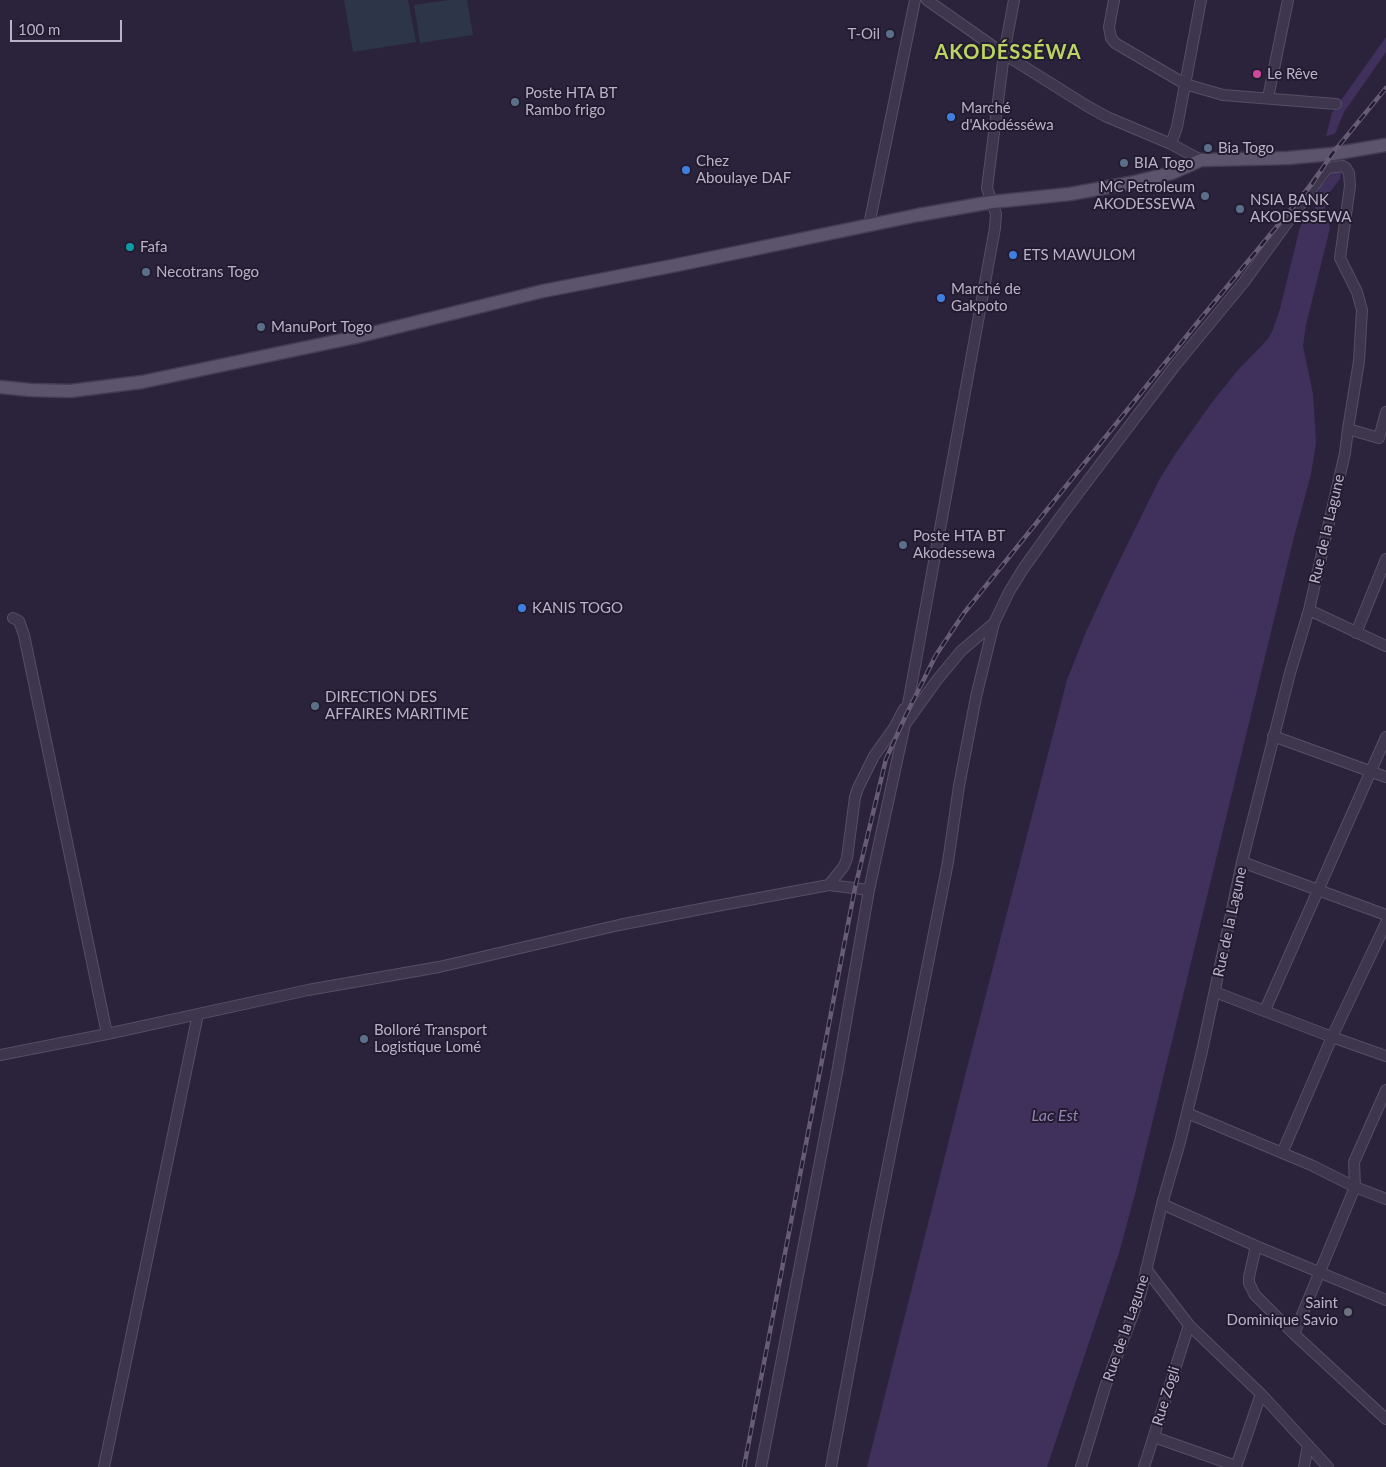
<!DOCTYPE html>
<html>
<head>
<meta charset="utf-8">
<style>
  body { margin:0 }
  #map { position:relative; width:1386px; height:1467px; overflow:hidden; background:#2b233b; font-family:Lato,sans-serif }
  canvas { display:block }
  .scale { position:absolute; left:10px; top:20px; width:112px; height:22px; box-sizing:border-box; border:2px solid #bab2c7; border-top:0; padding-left:6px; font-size:15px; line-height:18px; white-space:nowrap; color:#bab2c7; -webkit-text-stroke:4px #231c30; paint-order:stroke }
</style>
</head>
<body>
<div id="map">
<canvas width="1386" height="1467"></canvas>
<div class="scale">100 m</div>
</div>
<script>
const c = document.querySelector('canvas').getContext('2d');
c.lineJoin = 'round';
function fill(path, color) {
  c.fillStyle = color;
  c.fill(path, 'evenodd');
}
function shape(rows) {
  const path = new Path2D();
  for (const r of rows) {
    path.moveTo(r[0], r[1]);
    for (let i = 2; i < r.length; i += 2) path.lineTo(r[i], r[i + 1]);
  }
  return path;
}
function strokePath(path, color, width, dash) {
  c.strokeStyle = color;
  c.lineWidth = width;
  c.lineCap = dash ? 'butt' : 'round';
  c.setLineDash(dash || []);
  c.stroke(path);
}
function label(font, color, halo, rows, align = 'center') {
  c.font = font + ' Lato,sans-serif';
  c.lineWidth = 4;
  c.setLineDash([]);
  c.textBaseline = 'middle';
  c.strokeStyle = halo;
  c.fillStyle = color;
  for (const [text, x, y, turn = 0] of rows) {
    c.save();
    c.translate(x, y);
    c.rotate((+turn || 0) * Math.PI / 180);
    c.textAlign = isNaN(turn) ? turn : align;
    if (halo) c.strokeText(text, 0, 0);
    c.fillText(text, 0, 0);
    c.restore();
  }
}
fill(shape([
  [344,0,408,0,416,42,353,52],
  [448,0,467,0,473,35,420,43,414,5]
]), '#2d3548');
fill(shape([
  [1386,37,1386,52,1344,112,1335,134,1326,136,1332,113],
  [1342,168,1340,179,1330,192,1324,211,1315,209,1315,203,1320,187,1331,175,1332,170],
  [1315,211,1323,213,1323,218,1329,223,1330,228,1306,325,1303,346,1313,394,1315,425,1316,443,1311,474,1293,541,1135,1194,1119,1253,1047,1467,867,1467,966,1072,1067,680,1086,632,1109,582,1159,480,1176,453,1213,401,1238,370,1268,339,1272,332,1280,309,1300,227,1305,218,1314,217]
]), '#40315c');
const minor = shape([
  [927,0,1004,54,1087,106,1107,117,1171,144,1201,160],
  [1114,0,1109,27,1111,38,1115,43,1185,84,1223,95,1336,104],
  [1268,98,1288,0],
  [1171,144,1177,127,1201,0],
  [869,225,915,0],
  [1309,610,1386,646],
  [13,618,19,621,24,635,107,1034],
  [1356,633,1386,559],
  [906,723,937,680,961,651,994,623],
  [1273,736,1386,777],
  [1242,862,1386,915],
  [829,885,844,866,847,858,855,797,858,788,874,756,894,728,904,709],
  [1215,992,1332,1037,1386,1056],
  [1265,1010,1386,737],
  [0,1055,107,1034,308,990,439,967,619,925,711,907,829,885,869,890],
  [1187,1113,1311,1165,1355,1187,1386,1199],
  [1282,1153,1332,1037,1386,923],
  [1162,1204,1256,1246,1386,1300],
  [1256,1246,1249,1277,1249,1283,1255,1295,1294,1334,1386,1419],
  [1146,1269,1189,1325,1261,1394,1328,1467],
  [1294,1334,1355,1187,1354,1162,1386,1090],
  [1154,1437,1236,1466],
  [104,1467,198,1014],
  [761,1467,837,1073,869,890,905,724,906,715,995,228,996,214,987,188,1004,54,1014,0],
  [831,1467,875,1231,948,862,959,786,976,697,994,623,1009,592,1023,569,1061,516,1133,421,1174,367,1244,282,1322,175,1328,168,1343,166,1346,168,1349,173,1350,186,1340,258,1357,292,1362,310,1359,361,1348,429],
  [1081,1467,1105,1387,1140,1296,1162,1204,1180,1142,1202,1051,1242,862,1290,673,1309,610,1345,453,1348,429,1379,438,1386,412],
  [1144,1467,1189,1325],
  [1236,1467,1261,1394],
  [1304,1467,1308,1445]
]);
const major = shape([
  [0,387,30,390,70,391,142,382,356,337,543,291,677,265,918,215,992,202,1070,194,1130,183,1172,173,1201,160,1288,158,1332,154,1386,145]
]);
strokePath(minor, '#564f64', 12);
strokePath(major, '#443d52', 15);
strokePath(minor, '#3e364c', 10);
strokePath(major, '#5c546c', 12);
const rail = shape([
  [744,1467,855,888,886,759,906,715,936,655,964,613,1202,317,1312,184,1332,154,1386,88]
]);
strokePath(rail, '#665c76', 4.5);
strokePath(rail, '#231c30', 2.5, [8]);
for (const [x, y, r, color] of [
  [890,34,5,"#5c6f8a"],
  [1257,74,5,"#d1479c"],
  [515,102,5,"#5c6f8a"],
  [951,117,5,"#3f7fe0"],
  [1208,148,5,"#5c6f8a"],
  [1124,163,5,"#5c6f8a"],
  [686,170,5,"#3f7fe0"],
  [1205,196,5,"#5c6f8a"],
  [1240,209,5,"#5c6f8a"],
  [130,247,5,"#0f9aa8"],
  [1013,255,5,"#3f7fe0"],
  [146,272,5,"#5c6f8a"],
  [941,298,5,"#3f7fe0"],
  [261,327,5,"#5c6f8a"],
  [903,545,5,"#5c6f8a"],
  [522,608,5,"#3f7fe0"],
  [315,706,5,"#5c6f8a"],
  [364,1039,5,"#5c6f8a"],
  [1348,1312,5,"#6b7280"]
]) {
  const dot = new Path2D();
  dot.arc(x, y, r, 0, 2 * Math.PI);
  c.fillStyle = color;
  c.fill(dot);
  strokePath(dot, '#231c30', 2);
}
label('15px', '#bab2c7', '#231c30', [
  ["T-Oil",880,34,"right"],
  ["Le Rêve",1267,74],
  ["Poste HTA BT",525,93],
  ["Rambo frigo",525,110],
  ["Marché",961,108],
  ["d'Akodésséwa",961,125],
  ["Bia Togo",1218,148],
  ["Chez",696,161],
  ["Aboulaye DAF",696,178],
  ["BIA Togo",1134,163],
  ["MC Petroleum",1195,187,"right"],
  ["AKODESSEWA",1195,204,"right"],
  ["NSIA BANK",1250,200],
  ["AKODESSEWA",1250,217],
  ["Fafa",140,247],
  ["ETS MAWULOM",1023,255],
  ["Necotrans Togo",156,272],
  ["Marché de",951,289],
  ["Gakpoto",951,306],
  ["ManuPort Togo",271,327],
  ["Poste HTA BT",913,536],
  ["Akodessewa",913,553],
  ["KANIS TOGO",532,608],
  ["DIRECTION DES",325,697],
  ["AFFAIRES MARITIME",325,714],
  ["Bolloré Transport",374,1030],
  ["Logistique Lomé",374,1047],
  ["Saint",1338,1303,"right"],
  ["Dominique Savio",1338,1320,"right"]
], 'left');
label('15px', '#bab2c7', '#231c30', [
  ["Rue de la Lagune",1327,529,-77],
  ["Rue de la Lagune",1230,922,-78],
  ["Rue de la Lagune",1126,1328,-71],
  ["Rue Zogli",1166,1396,-73]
]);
label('italic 16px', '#9281b3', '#231c30', [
  ["Lac Est",1055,1116]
]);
c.letterSpacing = '1px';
label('bold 20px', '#bcd461', '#231c30', [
  ["AKODÉSSÉWA",1008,53]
]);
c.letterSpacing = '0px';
</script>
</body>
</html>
